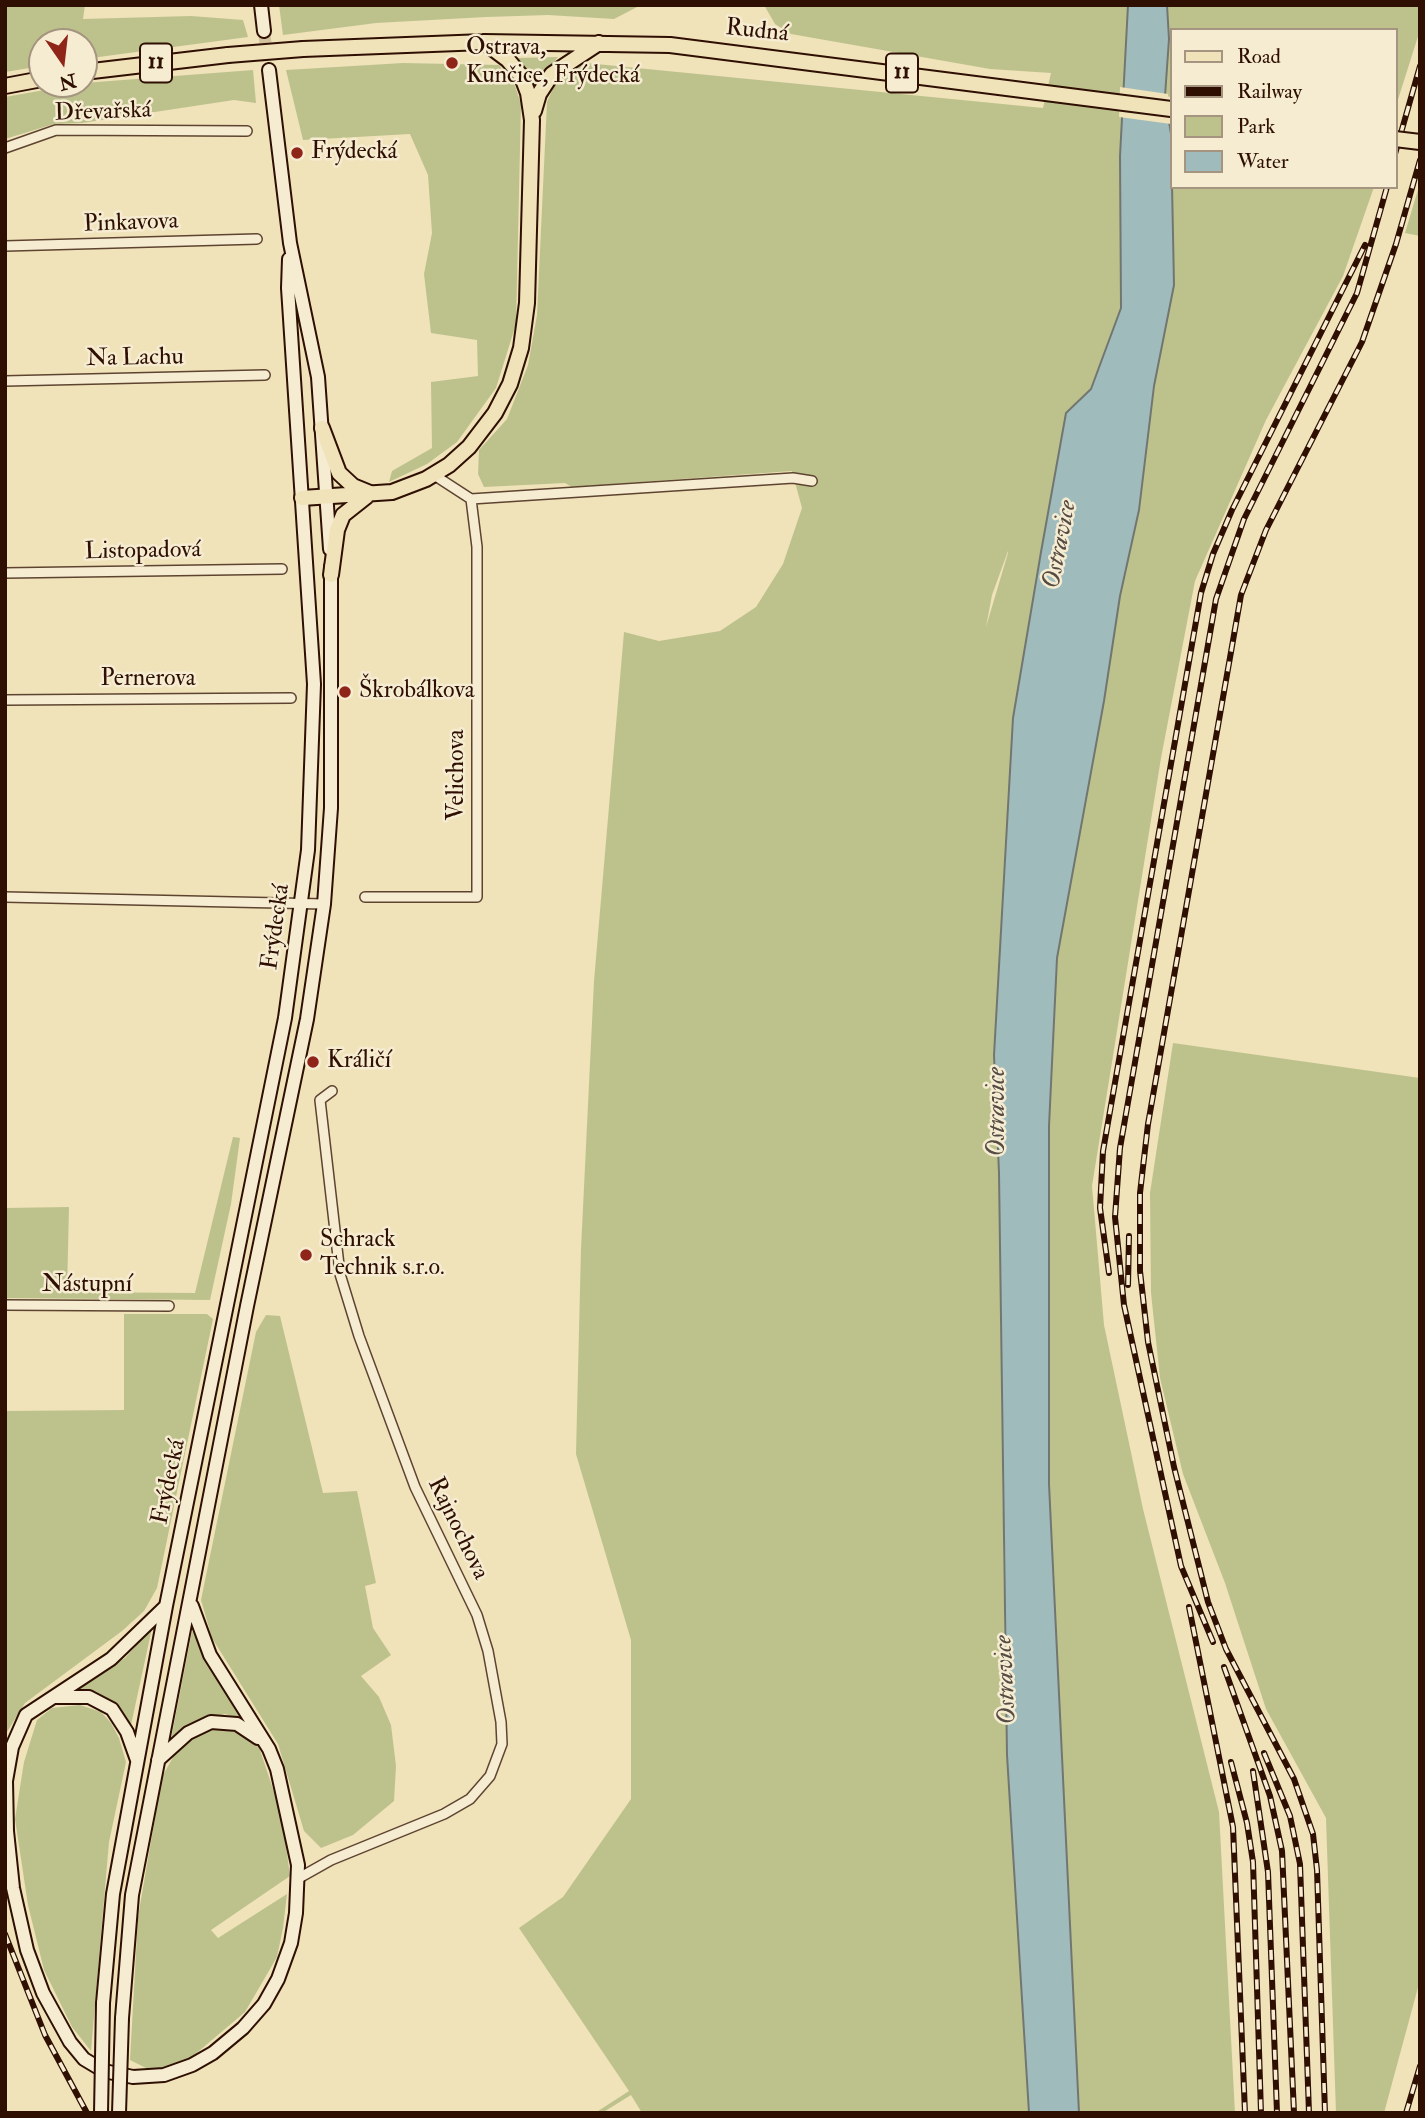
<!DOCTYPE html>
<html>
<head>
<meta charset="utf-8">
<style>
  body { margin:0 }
  #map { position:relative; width:1425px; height:2118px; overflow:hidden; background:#f0e2b9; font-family:"IM FELL Double Pica",serif }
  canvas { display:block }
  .frame { position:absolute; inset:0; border:7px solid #2e0f02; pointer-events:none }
  .legend { position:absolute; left:1170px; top:28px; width:228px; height:161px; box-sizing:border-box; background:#f5ecd2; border:2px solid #a5947f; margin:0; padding:9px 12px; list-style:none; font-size:21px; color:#2e0f02 }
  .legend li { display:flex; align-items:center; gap:14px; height:35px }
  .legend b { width:35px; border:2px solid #a5947f }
  .north { position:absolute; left:28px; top:28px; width:70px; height:70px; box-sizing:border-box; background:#f5ecd2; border:2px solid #a5947f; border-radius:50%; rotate:166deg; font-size:19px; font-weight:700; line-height:28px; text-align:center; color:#2e0f02 }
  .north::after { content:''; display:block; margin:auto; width:24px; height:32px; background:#8f2418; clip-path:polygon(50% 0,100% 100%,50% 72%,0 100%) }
</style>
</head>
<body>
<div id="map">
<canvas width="1425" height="2118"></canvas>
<div class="frame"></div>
<ul class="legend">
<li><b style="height:9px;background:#f0e2b9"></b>Road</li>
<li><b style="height:9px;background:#2e0f02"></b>Railway</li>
<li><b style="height:19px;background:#bdc28d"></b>Park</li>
<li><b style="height:19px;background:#a0bbbb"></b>Water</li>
</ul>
<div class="north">N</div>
</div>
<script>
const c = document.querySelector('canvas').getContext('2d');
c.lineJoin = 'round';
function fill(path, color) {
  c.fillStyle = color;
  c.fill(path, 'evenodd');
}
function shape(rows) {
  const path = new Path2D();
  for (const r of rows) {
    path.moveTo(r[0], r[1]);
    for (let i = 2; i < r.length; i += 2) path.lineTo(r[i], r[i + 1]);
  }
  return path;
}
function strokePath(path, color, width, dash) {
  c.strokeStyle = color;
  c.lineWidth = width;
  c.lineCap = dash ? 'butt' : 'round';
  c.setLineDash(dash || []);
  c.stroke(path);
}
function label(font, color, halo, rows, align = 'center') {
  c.font = font + ' "IM FELL Double Pica",serif';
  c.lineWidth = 5;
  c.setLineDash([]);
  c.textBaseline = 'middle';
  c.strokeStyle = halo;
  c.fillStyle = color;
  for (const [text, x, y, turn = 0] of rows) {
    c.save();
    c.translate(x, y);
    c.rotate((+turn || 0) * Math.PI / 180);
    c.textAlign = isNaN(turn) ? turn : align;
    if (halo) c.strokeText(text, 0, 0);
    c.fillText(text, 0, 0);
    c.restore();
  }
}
fill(shape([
  [5,5,85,5,83,19,191,16,243,20,248,37,84,59,84,42,42,42,42,66,5,72],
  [279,5,641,5,614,19,548,15,486,17,376,23,283,35],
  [764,5,1128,5,1120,156,1121,308,1091,389,1066,413,1041,552,1013,718,994,1055,999,1173,1005,1688,1029,2113,642,2113,631,2095,602,2113,595,2113,629,2091,519,1928,563,1897,631,1799,631,1640,576,1454,581,1249,594,981,624,632,659,641,720,631,756,607,783,564,802,508,792,471,572,487,565,483,484,487,478,474,479,450,507,419,528,365,537,315,547,102,554,86,567,73,586,63,1043,108,1051,73,990,69,791,34,775,24],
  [1008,551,1008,553,986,627,992,595],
  [1167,5,1420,5,1420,30,1395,109,1395,30,1171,30,1171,97,1165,96,1169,39],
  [558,57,534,86,518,58],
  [403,63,499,65,514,83,521,104,516,324,496,388,457,442,427,464,389,482,392,471,432,448,431,382,478,376,477,340,431,333,424,274,432,233,428,175,410,134,303,140,286,70],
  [253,70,256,103,234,100,82,123,54,124,5,139,5,97,84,83],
  [1420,183,1420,236,1405,233],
  [1172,187,1374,187,1343,276,1266,420,1195,581,1161,758,1092,1186,1104,1325,1143,1509,1219,1812,1235,2113,1079,2113,1049,1484,1049,1126,1057,958,1104,701,1120,596,1139,510,1154,386,1174,285],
  [1173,1043,1420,1078,1420,1980,1384,2113,1336,2113,1326,1818,1266,1709,1225,1583,1183,1474,1160,1378,1151,1293,1150,1193],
  [233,1137,240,1138,231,1204,210,1300,5,1298,5,1208,69,1207,67,1292,195,1293],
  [124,1314,207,1314,213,1319,157,1588,144,1611,122,1631,25,1703,5,1735,5,1411,124,1410],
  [266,1315,280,1316,323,1493,357,1491,376,1583,365,1586,373,1628,391,1655,361,1676,379,1697,391,1725,396,1766,394,1801,353,1835,321,1848,304,1831,278,1744,212,1638,201,1600,256,1332],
  [152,1628,131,1725,116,1703,95,1691,74,1690,125,1658],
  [192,1631,215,1675,248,1722,225,1714,203,1719,171,1739],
  [80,1705,101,1712,111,1723,119,1738,126,1762,109,1842,91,2051,72,2027,44,1970,28,1905,15,1819,24,1762,37,1720,52,1708],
  [216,1727,238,1731,258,1744,282,1816,290,1876,211,1930,218,1938,287,1894,283,1928,277,1957,245,2012,186,2062,152,2071,130,2060,138,1917,162,1777,177,1750,197,1735]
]), '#bdc28d');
const water = shape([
  [1128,5,1167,5,1169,39,1165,96,1171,134,1174,285,1154,386,1139,510,1120,596,1104,701,1057,958,1049,1126,1049,1484,1079,2113,1029,2113,1007,1755,999,1173,994,1055,1013,718,1041,552,1066,413,1091,389,1121,308,1120,156,1128,5]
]);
fill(water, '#a0bbbb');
strokePath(water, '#727671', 2);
fill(shape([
  [1120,87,1168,94,1171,124,1119,117]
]), '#f0e2b9');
strokePath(shape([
  [264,31,269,70]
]), '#d3c29e', 12, [12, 6]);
const minor = shape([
  [5,148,56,130,247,131],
  [5,246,257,239],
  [5,381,265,375],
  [434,475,471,499,793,478,812,481],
  [5,573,282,569],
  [5,700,291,698],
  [5,897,324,904],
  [365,897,477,897,477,547,471,499],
  [5,1305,169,1306],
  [299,1878,331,1860,444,1814,470,1799,490,1776,502,1744,501,1722,488,1651,477,1615,415,1487,359,1336,340,1274,320,1100,332,1091]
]);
const secondary = shape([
  [261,5,264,31],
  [269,70,290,243,318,377,330,549],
  [166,1606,111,1659,26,1715,12,1747,6,1781,7,1831,13,1888,27,1950,43,1993,70,2042,84,2059,104,2071,133,2077,164,2075,192,2065,213,2053,243,2028,264,2004,278,1979,291,1943,296,1913,298,1865,277,1769,269,1749,210,1655,192,1606],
  [54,1697,89,1697,112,1709,127,1732,137,1760],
  [158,1760,188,1733,211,1722,237,1724,258,1738],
  [103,2003,113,1894,166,1606,285,1018,308,850,314,684,288,288,289,259],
  [122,2018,132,1895,247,1306,307,1019,324,904,331,808,331,567]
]);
const primary = shape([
  [303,49,484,42,670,45,1171,109],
  [84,72,228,55],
  [5,86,42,79],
  [534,111,539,94,552,74,599,43],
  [322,428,339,473,353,486,370,493],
  [302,498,392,492,426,479,449,465,469,447,495,413,510,384,521,348,527,303,532,120,528,93,522,77,508,60,484,42],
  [331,575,337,530,343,515,367,496]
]);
strokePath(minor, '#5e4430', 12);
strokePath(secondary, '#2e0f02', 16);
strokePath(primary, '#2e0f02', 18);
strokePath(minor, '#f5ecd2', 9);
strokePath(secondary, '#f5ecd2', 12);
strokePath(primary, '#f0e2b9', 14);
const rail = shape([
  [1395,154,1420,66],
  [1109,1273,1100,1208,1103,1151,1201,593,1213,554,1232,510,1365,245],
  [1128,1285,1129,1236],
  [1189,1607,1233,1827,1245,2113],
  [1213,1642,1181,1566,1124,1305,1115,1217,1120,1148,1216,599,1244,519,1357,293,1387,187],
  [1224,1667,1270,1796,1282,1851,1294,2113],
  [1264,1753,1290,1816,1300,1864,1309,2113],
  [1231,1762,1247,1823,1253,1862,1261,2113],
  [1253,1771,1268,1872,1277,2113],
  [5,1934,45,2035,87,2113],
  [1325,2113,1317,1870,1313,1834,1294,1779,1226,1649,1208,1602,1174,1467,1148,1342,1140,1271,1140,1193,1148,1124,1241,595,1266,530,1362,342,1396,244,1420,160],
  [1406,2113,1420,2066]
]);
strokePath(rail, '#2e0f02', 6);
strokePath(rail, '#f5ecd2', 3.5, [10]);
const secondaryBridge = shape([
  [101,2113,103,2003],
  [119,2113,122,2018]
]);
const primaryBridge = shape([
  [228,55,303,49],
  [1395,139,1420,142]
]);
strokePath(secondaryBridge, '#2e0f02', 16, []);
strokePath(primaryBridge, '#2e0f02', 18, []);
strokePath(secondaryBridge, '#f5ecd2', 12);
strokePath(primaryBridge, '#f0e2b9', 14);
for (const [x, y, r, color] of [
  [452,63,7,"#8f2418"],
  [297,153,7,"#8f2418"],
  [345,692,7,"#8f2418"],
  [313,1062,7,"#8f2418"],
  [306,1255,7,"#8f2418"]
]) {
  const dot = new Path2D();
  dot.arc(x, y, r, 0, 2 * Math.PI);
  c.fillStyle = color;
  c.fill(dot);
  strokePath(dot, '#f5ecd2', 2.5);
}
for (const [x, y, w] of [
  [156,63,32],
  [902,73,32]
]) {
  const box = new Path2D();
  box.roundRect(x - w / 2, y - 19.5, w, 39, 5);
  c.fillStyle = '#f5ecd2';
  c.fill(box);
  strokePath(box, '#2e0f02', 2);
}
label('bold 23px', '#2e0f02', null, [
  ["11",156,63],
  ["11",902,73]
]);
label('24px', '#2e0f02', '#f5ecd2', [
  ["Rudná",757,32,6],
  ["Dřevařská",103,113,-2],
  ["Pinkavova",131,224,-2],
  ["Na Lachu",135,359,-1],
  ["Listopadová",143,552,-1],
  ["Pernerova",148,680],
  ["Velichova",458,775,-90],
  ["Frýdecká",277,927,-82],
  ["Nástupní",87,1286],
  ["Frýdecká",170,1482,-78],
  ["Rajnochova",457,1529,64]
]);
label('24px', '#2e0f02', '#f5ecd2', [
  ["Ostrava,",466,49],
  ["Kunčice, Frýdecká",466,77],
  ["Frýdecká",311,153],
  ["Škrobálkova",359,692],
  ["Králičí",327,1062],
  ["Schrack",320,1241],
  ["Technik s.r.o.",320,1269]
], 'left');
label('italic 26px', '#564b43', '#f5ecd2', [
  ["Ostravice",1061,545,-79],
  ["Ostravice",998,1112,-90],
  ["Ostravice",1007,1680,-93]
]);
</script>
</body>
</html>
